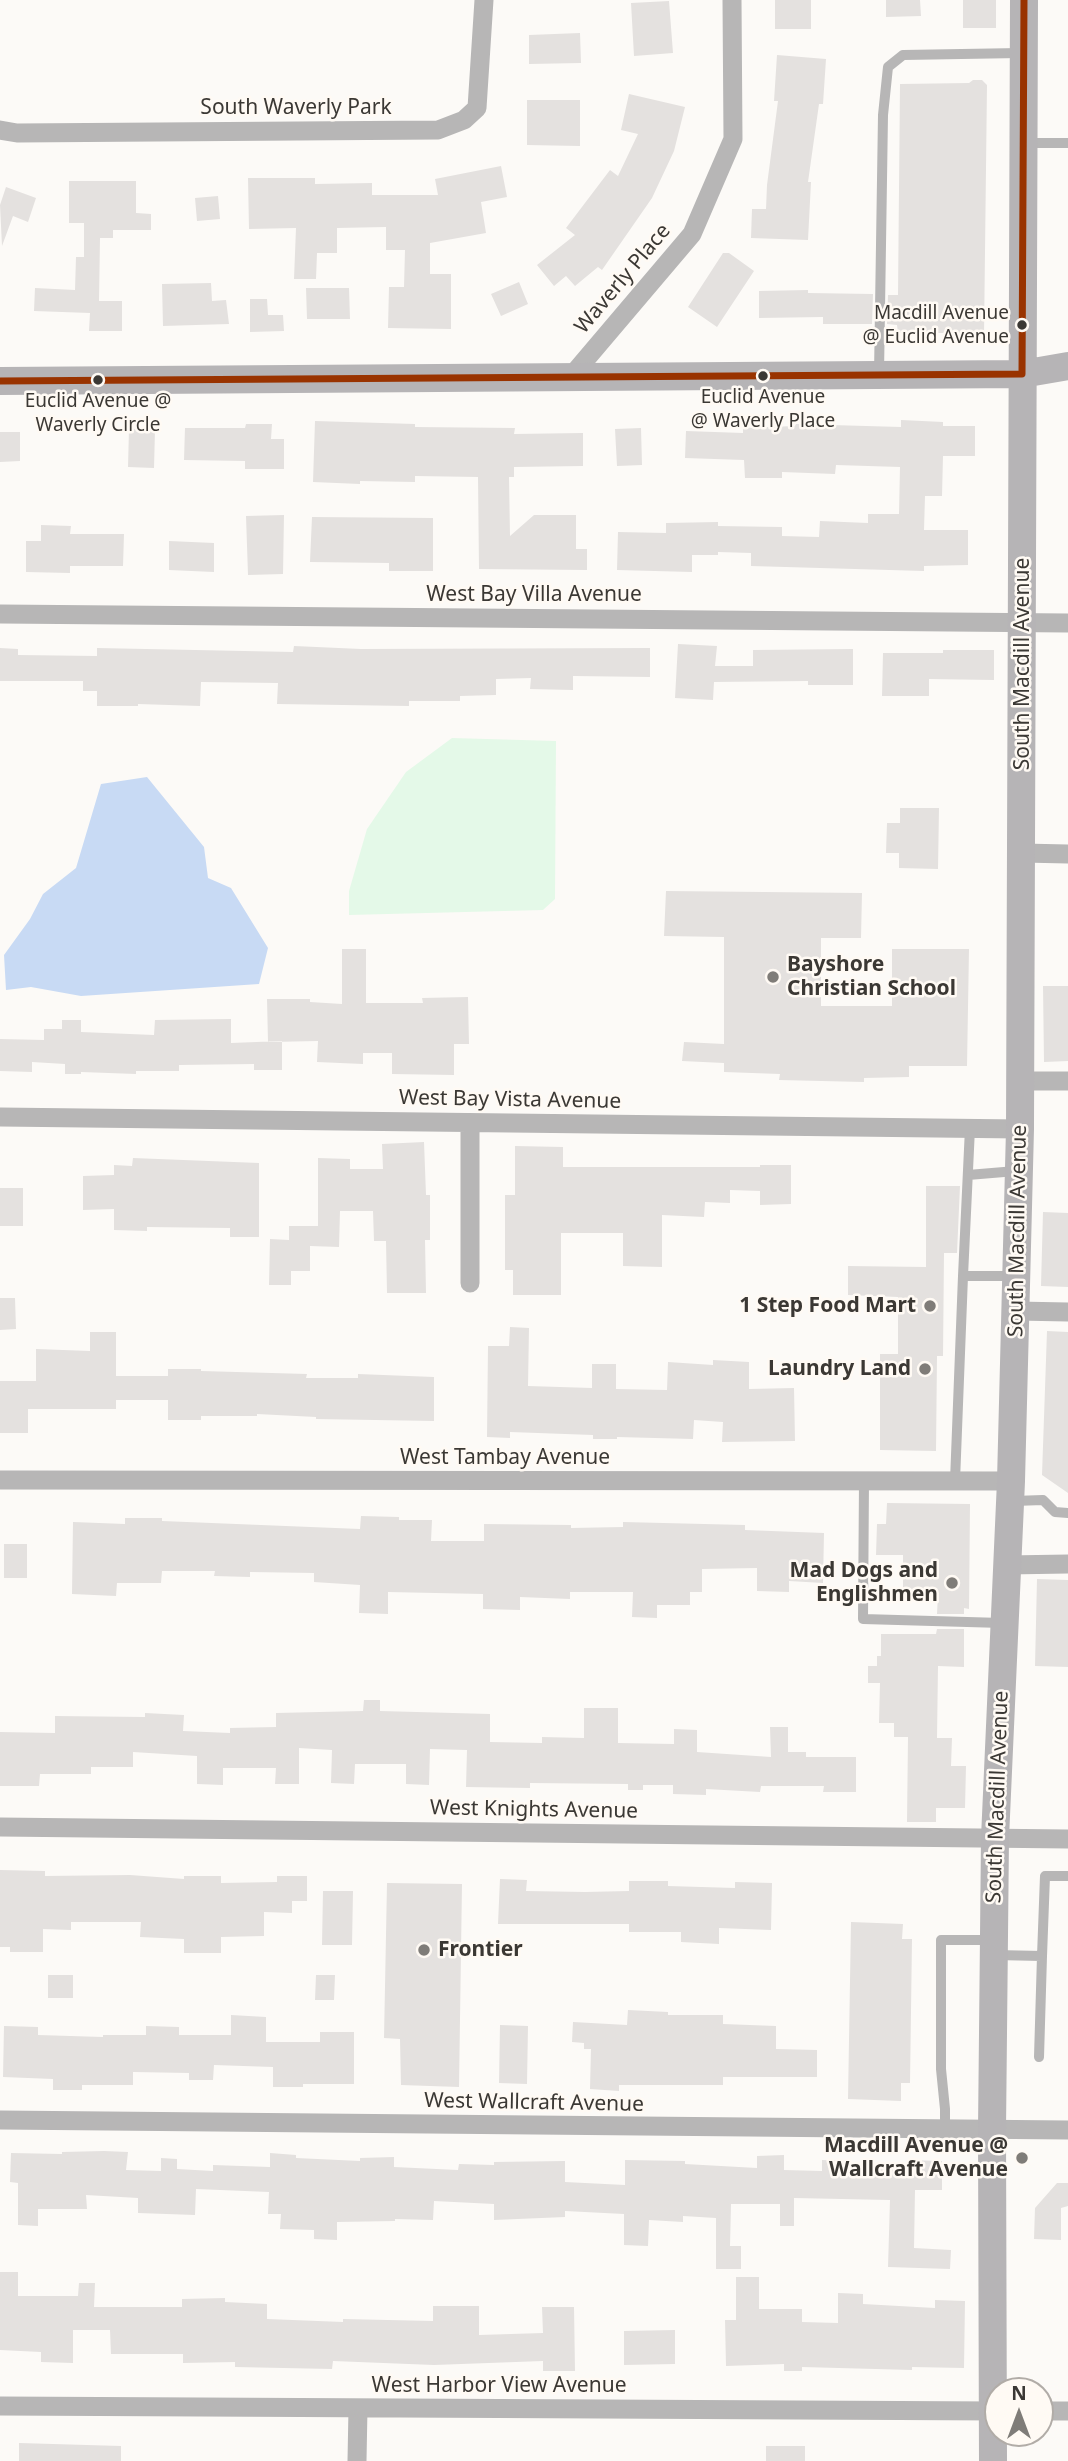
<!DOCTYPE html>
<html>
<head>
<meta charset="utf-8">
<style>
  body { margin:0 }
  #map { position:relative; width:1068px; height:2461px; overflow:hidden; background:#fcfaf7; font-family:"Noto Sans",sans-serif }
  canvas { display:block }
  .north { position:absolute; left:984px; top:2377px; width:70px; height:70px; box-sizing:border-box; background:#fffaf4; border:2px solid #b1aca7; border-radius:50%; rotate:0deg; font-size:19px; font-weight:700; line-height:28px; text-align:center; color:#3b3834 }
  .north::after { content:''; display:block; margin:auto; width:24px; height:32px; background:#7f7c78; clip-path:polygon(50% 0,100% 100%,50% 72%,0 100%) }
</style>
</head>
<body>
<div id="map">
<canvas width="1068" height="2461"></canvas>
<div class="north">N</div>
</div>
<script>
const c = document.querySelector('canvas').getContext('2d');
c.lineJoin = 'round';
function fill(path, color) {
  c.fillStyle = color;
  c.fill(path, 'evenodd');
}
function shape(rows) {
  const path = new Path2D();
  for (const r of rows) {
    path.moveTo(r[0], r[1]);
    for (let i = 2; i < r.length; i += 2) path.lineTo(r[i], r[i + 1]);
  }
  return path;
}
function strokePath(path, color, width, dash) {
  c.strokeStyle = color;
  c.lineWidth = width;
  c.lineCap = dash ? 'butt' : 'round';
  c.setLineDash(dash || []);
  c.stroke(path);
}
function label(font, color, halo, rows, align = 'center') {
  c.font = font + ' "Noto Sans",sans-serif';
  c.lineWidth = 5;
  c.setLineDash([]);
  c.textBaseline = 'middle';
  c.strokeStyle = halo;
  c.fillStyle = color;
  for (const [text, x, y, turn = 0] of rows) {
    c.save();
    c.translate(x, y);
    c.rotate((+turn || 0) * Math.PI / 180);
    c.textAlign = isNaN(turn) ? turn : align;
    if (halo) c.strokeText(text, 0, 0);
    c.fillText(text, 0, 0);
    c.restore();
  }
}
fill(shape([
  [452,738,556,741,555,899,543,910,349,915,349,891,367,829,406,772]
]), '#e4f9e8');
fill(shape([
  [147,777,204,847,208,878,231,888,268,948,259,984,81,996,31,987,6,990,4,955,30,919,43,894,76,868,101,784]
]), '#c8daf4');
fill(shape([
  [775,0,811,0,811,29,775,29],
  [886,0,920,0,921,16,886,17],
  [963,0,996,0,996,28,963,28],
  [669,1,673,53,634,56,631,3],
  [580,33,581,63,529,64,529,35],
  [777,55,826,59,823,104,819,104,808,182,811,182,808,240,751,238,752,209,766,209,767,185,778,101,774,101],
  [973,80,982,80,987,85,984,335,970,335,967,333,898,333,897,325,887,324,888,295,898,295,900,84,969,83],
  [629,94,685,107,674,151,652,198,602,270,598,267,575,286,566,276,554,286,537,265,575,235,566,228,610,170,618,176,638,134,621,130],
  [527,100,580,100,580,146,527,145],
  [501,166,507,197,481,202,486,233,430,243,430,274,451,274,451,329,388,328,389,287,404,287,405,250,386,250,386,227,337,228,337,253,317,253,316,279,294,279,296,228,249,229,248,178,315,178,315,184,372,183,372,195,438,195,435,179],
  [69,181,136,181,136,213,151,214,151,230,113,230,113,238,100,238,99,301,122,301,122,331,89,331,90,313,34,311,35,288,75,290,76,257,84,257,84,223,69,223],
  [6,187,36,198,28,222,13,216,2,246,0,205],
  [218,196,220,219,197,221,195,198],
  [723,253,729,253,754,271,717,327,688,307],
  [519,282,528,304,501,316,491,294],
  [211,283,212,301,226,300,229,324,163,326,162,284],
  [306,288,349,288,350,319,307,319],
  [808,290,808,293,873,294,872,324,823,324,823,317,759,318,759,291],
  [250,299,267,299,268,315,283,315,284,331,250,332],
  [901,420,943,422,943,426,975,426,975,456,943,456,942,496,925,496,924,530,968,530,968,565,924,566,924,571,751,566,751,553,718,552,718,555,692,555,692,572,617,570,618,532,666,533,666,523,718,522,718,526,782,527,782,536,819,537,820,521,868,523,868,514,899,514,900,467,836,465,835,474,782,472,782,478,745,478,744,460,685,458,686,431,743,433,743,428,795,426,796,424,901,427],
  [315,421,415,424,415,427,515,428,514,434,583,433,583,466,514,467,514,477,509,477,510,536,534,515,576,515,576,549,587,549,587,570,479,569,478,477,415,476,415,482,360,481,360,484,313,482],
  [246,424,272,424,271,439,284,439,284,469,245,469,245,461,184,460,185,428,245,428],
  [641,428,642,465,617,466,615,429],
  [129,429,155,430,154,468,128,467],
  [0,432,20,432,20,461,0,462],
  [284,515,283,574,248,575,246,516],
  [312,517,433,518,433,571,389,571,389,563,310,562],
  [41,525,71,526,70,534,124,534,123,566,70,566,70,573,26,572,26,541,41,541],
  [169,541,214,543,214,572,169,570],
  [678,644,717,646,715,666,753,666,753,650,853,649,853,685,808,685,808,681,714,682,713,700,675,698],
  [294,646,361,649,650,648,650,677,573,676,573,690,530,689,531,678,496,679,496,695,460,696,460,701,409,701,409,706,277,704,278,683,201,682,200,706,138,704,138,706,97,706,97,691,83,691,83,681,0,681,0,648,18,649,18,655,97,656,97,648,293,652],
  [943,650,994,650,994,680,929,679,929,696,882,696,883,653,943,653],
  [900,808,939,808,938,869,899,868,899,853,886,853,887,823,900,823],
  [666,891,862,893,861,938,821,938,821,1006,892,1006,892,949,969,949,967,1066,909,1066,909,1077,864,1078,864,1082,779,1080,780,1074,724,1072,724,1063,682,1061,684,1042,724,1044,724,937,664,936],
  [342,949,366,949,366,1003,423,1003,422,998,468,997,469,1044,454,1044,454,1075,392,1074,392,1053,363,1053,363,1064,317,1062,318,1041,268,1042,267,999,310,999,310,1002,342,1004],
  [1043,986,1068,986,1068,1061,1044,1062],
  [231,1019,231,1043,282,1041,282,1070,254,1070,254,1064,179,1065,179,1071,136,1071,136,1074,81,1072,81,1074,65,1074,65,1064,32,1062,32,1072,0,1071,0,1039,44,1040,44,1029,62,1029,62,1020,81,1020,81,1032,154,1035,155,1020],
  [424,1142,426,1195,430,1195,430,1240,425,1240,426,1293,387,1293,386,1241,374,1241,373,1211,340,1211,339,1247,310,1246,310,1271,291,1271,291,1285,269,1285,270,1239,289,1240,289,1226,318,1226,318,1158,350,1159,350,1169,383,1169,382,1144],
  [515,1146,563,1147,563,1167,760,1167,760,1165,791,1165,791,1204,760,1205,760,1191,730,1190,730,1203,705,1202,704,1217,662,1215,662,1267,623,1266,623,1233,561,1233,561,1295,513,1295,513,1270,505,1270,505,1195,515,1195],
  [133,1158,259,1163,259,1237,230,1237,230,1228,147,1227,147,1231,114,1230,114,1209,83,1210,83,1176,114,1175,114,1165,132,1166],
  [926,1186,960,1186,957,1253,944,1253,943,1356,937,1356,936,1451,880,1450,880,1354,898,1354,898,1297,848,1295,848,1266,926,1267],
  [0,1188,23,1188,23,1226,0,1226],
  [1043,1212,1068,1213,1068,1287,1041,1286],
  [0,1298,15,1298,16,1329,0,1330],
  [510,1327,529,1328,528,1386,592,1388,592,1364,616,1364,616,1389,667,1390,668,1362,713,1365,713,1360,749,1362,749,1389,794,1388,795,1441,722,1442,723,1422,694,1420,693,1439,617,1437,617,1439,593,1439,593,1435,510,1432,510,1438,487,1437,488,1346,509,1346],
  [1047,1331,1068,1332,1068,1493,1042,1475],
  [90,1332,116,1332,116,1376,168,1376,168,1369,201,1369,201,1371,307,1374,306,1378,358,1378,358,1374,434,1377,434,1421,316,1419,316,1417,257,1414,257,1416,201,1416,201,1420,168,1420,168,1400,116,1400,116,1409,28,1409,28,1433,0,1433,0,1381,36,1381,36,1349,90,1351],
  [887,1503,970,1504,969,1609,964,1608,964,1614,937,1614,938,1594,903,1593,903,1555,876,1555,877,1524,886,1524],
  [361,1516,399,1517,399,1520,432,1520,431,1541,484,1541,484,1524,571,1525,571,1528,623,1527,623,1522,745,1525,745,1530,824,1533,823,1583,789,1581,789,1592,757,1591,757,1568,702,1569,702,1592,690,1592,690,1605,657,1605,657,1618,632,1617,633,1592,570,1592,570,1599,520,1597,520,1610,483,1609,483,1594,388,1592,388,1614,359,1613,360,1585,314,1582,314,1573,250,1572,250,1577,214,1576,215,1571,162,1571,161,1583,117,1583,116,1596,72,1594,73,1522,125,1524,125,1518,162,1518,162,1521,360,1529],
  [4,1544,27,1544,27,1578,4,1578],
  [1037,1579,1068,1580,1068,1667,1035,1666],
  [937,1629,964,1629,964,1667,938,1666,937,1738,952,1738,951,1766,966,1766,965,1808,936,1808,936,1822,907,1822,908,1737,894,1737,894,1723,879,1723,880,1683,868,1683,868,1666,877,1666,877,1656,881,1656,881,1634,936,1634],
  [364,1700,380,1700,380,1711,490,1714,490,1742,542,1743,542,1737,584,1738,584,1708,618,1708,618,1743,674,1744,674,1729,697,1730,697,1752,771,1757,770,1727,788,1727,788,1752,806,1752,806,1757,856,1757,856,1792,823,1792,824,1786,761,1786,760,1792,706,1789,706,1795,673,1794,673,1785,643,1785,643,1790,628,1790,628,1784,530,1783,530,1788,466,1787,467,1750,430,1749,429,1785,406,1784,406,1764,355,1764,354,1784,331,1783,332,1750,299,1748,299,1784,275,1784,276,1768,223,1768,223,1785,197,1784,197,1756,133,1752,133,1767,91,1767,91,1774,40,1774,39,1786,0,1786,0,1732,55,1733,55,1716,145,1717,145,1713,184,1715,183,1731,230,1733,230,1728,276,1727,276,1713,363,1711],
  [0,1870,45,1871,45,1876,130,1875,184,1879,184,1876,221,1876,221,1883,277,1882,277,1876,307,1876,307,1901,292,1901,292,1913,264,1912,264,1936,221,1937,221,1953,184,1953,184,1939,140,1937,141,1922,71,1922,71,1930,43,1929,43,1952,10,1952,10,1947,0,1947],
  [500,1879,527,1880,526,1891,585,1892,629,1891,629,1881,668,1881,668,1886,735,1888,735,1882,772,1883,771,1930,719,1928,719,1944,681,1942,681,1932,629,1932,629,1924,498,1924],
  [387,1883,462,1884,459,2087,401,2085,400,2039,384,2038],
  [323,1891,353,1891,352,1945,322,1945],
  [851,1922,903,1924,902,1939,912,1939,910,2083,901,2083,901,2101,848,2099],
  [48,1975,73,1975,73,1998,48,1998],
  [316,1975,335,1975,334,2000,315,2000],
  [628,2010,668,2012,668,2015,723,2015,723,2024,776,2026,776,2049,817,2050,817,2077,723,2077,723,2085,619,2085,619,2091,590,2089,591,2049,584,2049,584,2043,572,2042,573,2022,627,2025],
  [231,2015,266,2017,266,2042,320,2042,320,2032,354,2032,354,2084,303,2084,303,2087,273,2087,273,2067,214,2065,213,2080,189,2080,189,2073,133,2072,133,2085,82,2085,82,2090,53,2090,53,2079,3,2077,4,2026,38,2027,38,2035,103,2037,103,2035,146,2035,146,2026,179,2027,179,2035,231,2035],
  [500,2025,528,2026,527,2084,499,2083],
  [104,2151,128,2152,126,2170,161,2171,161,2158,177,2159,177,2169,213,2171,213,2165,270,2167,270,2153,296,2155,296,2158,360,2161,360,2158,394,2157,394,2167,458,2170,459,2164,494,2165,494,2162,565,2161,565,2182,625,2185,625,2160,685,2161,685,2164,757,2168,757,2156,784,2155,784,2170,822,2171,822,2160,849,2161,849,2167,907,2169,907,2160,942,2161,942,2190,915,2190,914,2248,951,2250,950,2269,888,2267,890,2200,794,2198,794,2226,780,2226,780,2204,731,2204,730,2246,741,2246,741,2269,716,2269,716,2218,683,2216,683,2222,649,2220,648,2246,624,2245,624,2214,565,2211,565,2217,494,2220,494,2204,434,2201,433,2220,395,2219,395,2221,337,2222,337,2240,314,2239,314,2230,280,2229,281,2214,268,2214,269,2192,196,2189,195,2215,138,2213,138,2198,86,2195,87,2209,38,2209,38,2226,18,2225,18,2183,10,2182,11,2153,62,2154,62,2152],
  [1057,2183,1068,2183,1068,2206,1061,2208,1061,2240,1034,2239,1035,2208],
  [0,2272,18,2272,18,2296,78,2296,79,2283,95,2283,94,2307,182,2307,182,2299,225,2298,225,2302,267,2304,267,2319,343,2322,343,2319,433,2321,433,2306,479,2306,479,2335,543,2333,542,2307,574,2307,575,2371,543,2371,543,2361,434,2365,333,2361,332,2369,235,2367,235,2362,183,2363,183,2354,111,2354,110,2330,73,2330,73,2363,41,2362,41,2352,0,2350],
  [736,2277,759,2277,759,2309,802,2309,802,2322,838,2323,838,2293,863,2294,863,2304,935,2308,935,2300,965,2301,964,2368,912,2367,912,2370,802,2367,802,2371,784,2371,784,2364,726,2366,725,2320,736,2320],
  [675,2330,675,2364,624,2365,624,2331],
  [19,2443,121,2446,121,2461,19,2461],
  [766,2446,805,2446,805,2461,766,2461]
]), '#e4e1df');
strokePath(shape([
  [1027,143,1068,143],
  [879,374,883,115,888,67,903,55,1020,53],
  [968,1175,1016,1171],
  [963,1276,970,1128],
  [864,1481,863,1619,1002,1623],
  [955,1481,963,1276,1014,1276],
  [1014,1501,1043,1500,1055,1512,1068,1513],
  [995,1955,1042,1956,1045,1876,1068,1876],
  [1039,2057,1042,1956],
  [945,2129,945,2109,941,2069,941,1940,990,1940]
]), '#b7b6b6', 10);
strokePath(shape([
  [0,130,17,133,438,130,464,120,477,108,484,0],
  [569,379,692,234,733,139,732,0],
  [0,614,1068,623],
  [1022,853,1068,854],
  [1021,1081,1068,1081],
  [0,1117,1020,1129],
  [470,1123,470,1283],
  [1016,1311,1068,1312],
  [0,1480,1011,1481],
  [1007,1565,1068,1564],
  [0,1827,1068,1839],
  [0,2120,1068,2130],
  [0,2406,998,2411],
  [1040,2411,1068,2411],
  [357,2461,358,2408]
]), '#b7b6b6', 19);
strokePath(shape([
  [0,381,1022,374,1068,366],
  [993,2461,992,2130,995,1838,1011,1481,1020,1129,1024,0]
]), '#b6b4b6', 28);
strokePath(shape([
  [0,381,1022,374,1024,0]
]), '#930', 7);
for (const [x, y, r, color] of [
  [1022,325,6,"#3b3834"],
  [763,376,6,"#3b3834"],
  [98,380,6,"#3b3834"],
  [773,977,7,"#7f7c78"],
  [930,1306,7,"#7f7c78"],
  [925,1369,7,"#7f7c78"],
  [952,1583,7,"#7f7c78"],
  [424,1950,7,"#7f7c78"],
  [1022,2158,7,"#7f7c78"]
]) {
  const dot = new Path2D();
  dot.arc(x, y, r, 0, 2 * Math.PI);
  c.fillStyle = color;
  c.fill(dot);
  strokePath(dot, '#fffaf4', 2.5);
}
label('19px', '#3b3834', '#fffaf4', [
  ["Macdill Avenue",1009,314,"right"],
  ["@ Euclid Avenue",1009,338,"right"],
  ["Euclid Avenue",763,398],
  ["@ Waverly Place",763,422],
  ["Euclid Avenue @",98,402],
  ["Waverly Circle",98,426]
]);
label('21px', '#3b3834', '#fffaf4', [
  ["South Waverly Park",296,108],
  ["Waverly Place",623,279,-50],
  ["West Bay Villa Avenue",534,595],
  ["South Macdill Avenue",1023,664,-90],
  ["West Bay Vista Avenue",510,1100,1],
  ["South Macdill Avenue",1018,1231,-89],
  ["West Tambay Avenue",505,1458],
  ["South Macdill Avenue",998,1797,-88],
  ["West Knights Avenue",534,1810,1],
  ["West Wallcraft Avenue",534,2103,1],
  ["West Harbor View Avenue",499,2386]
]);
label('bold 21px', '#3b3834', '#fffaf4', [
  ["Bayshore",787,965,"left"],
  ["Christian School",787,989,"left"],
  ["1 Step Food Mart",916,1306],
  ["Laundry Land",911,1369],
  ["Mad Dogs and",938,1571],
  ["Englishmen",938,1595],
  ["Frontier",438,1950,"left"],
  ["Macdill Avenue @",1008,2146],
  ["Wallcraft Avenue",1008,2170]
], 'right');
</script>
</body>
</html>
